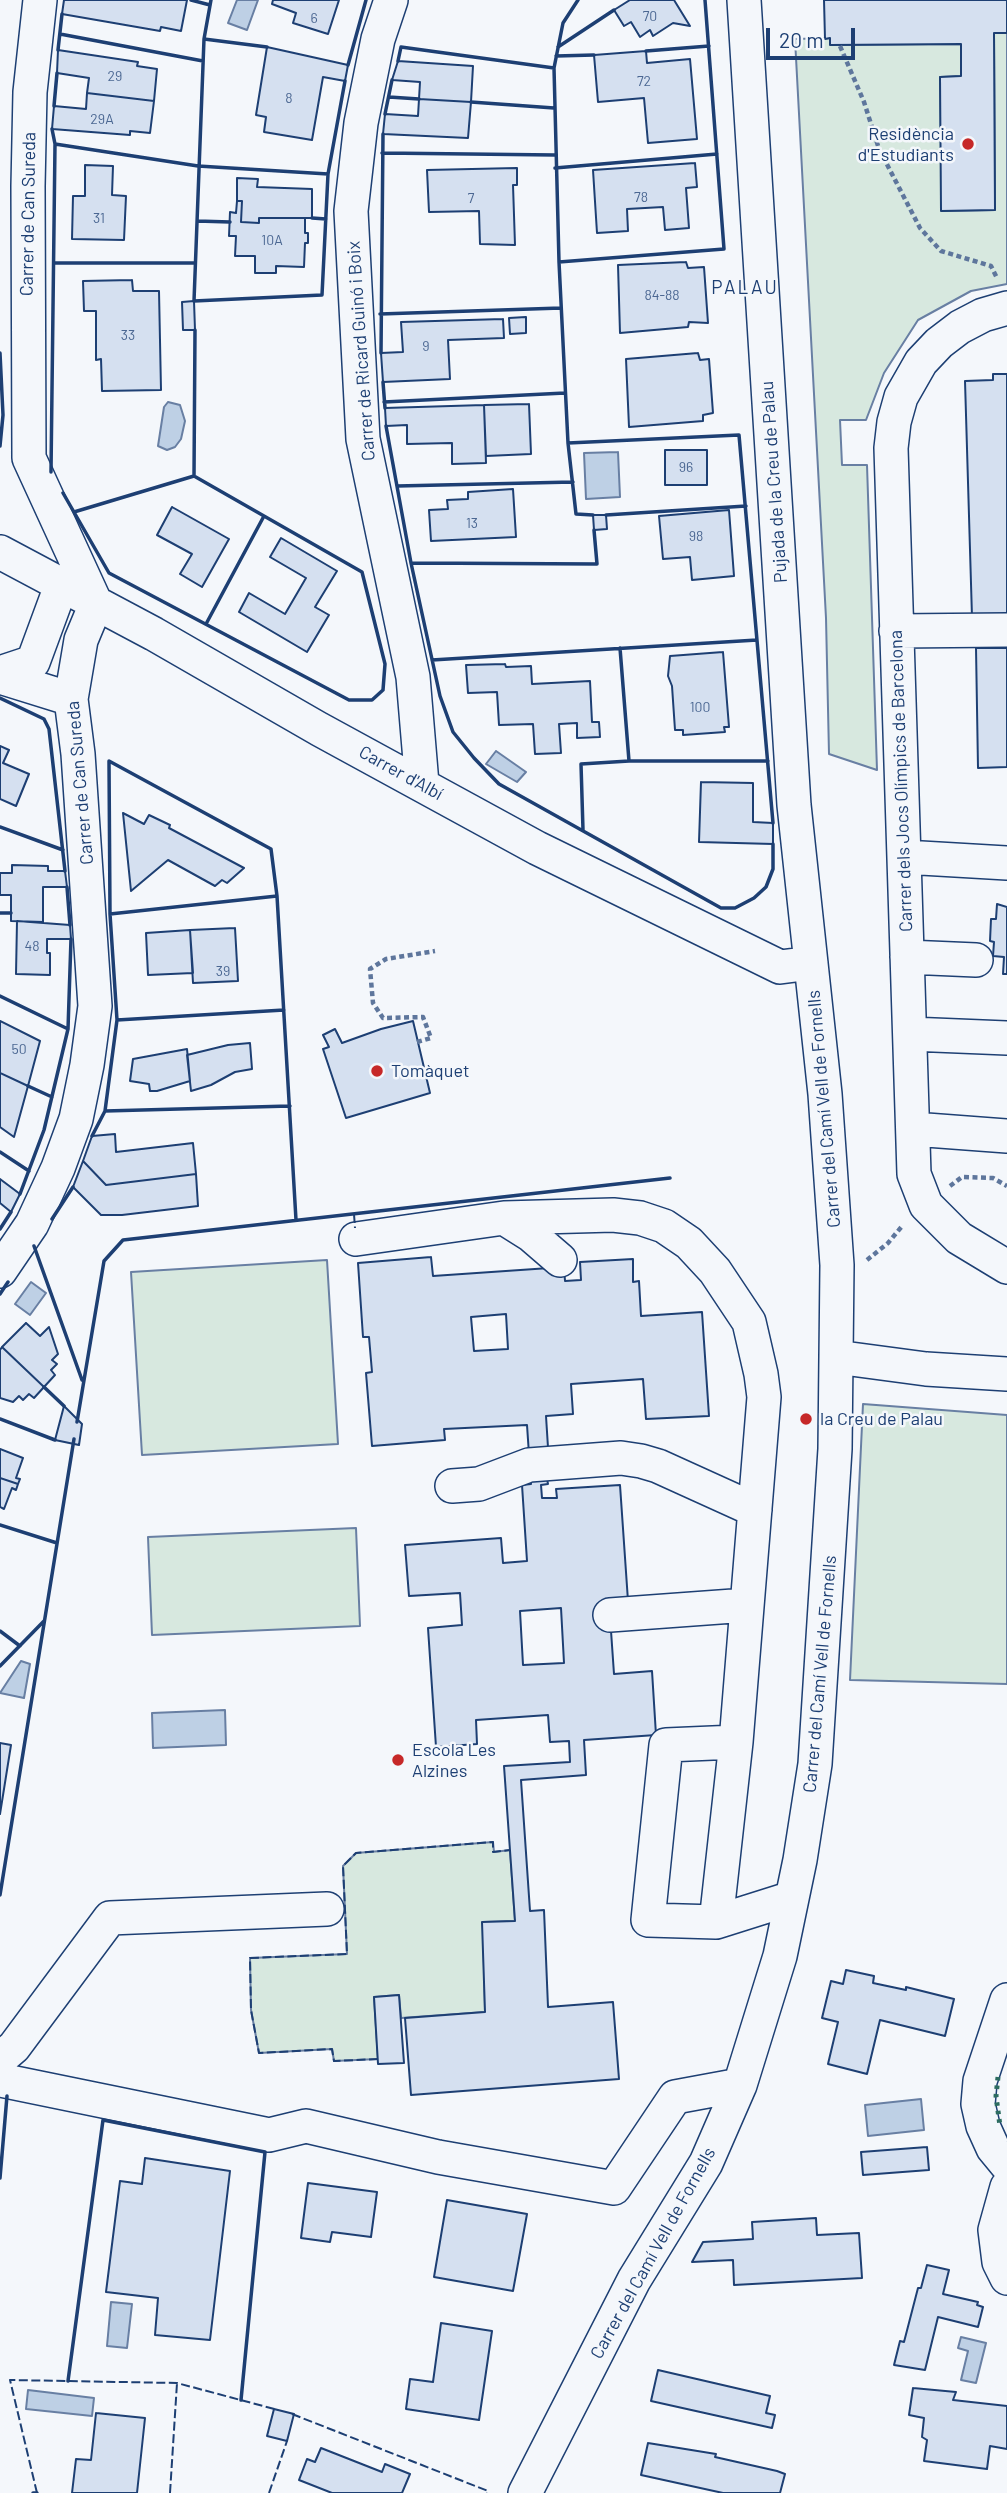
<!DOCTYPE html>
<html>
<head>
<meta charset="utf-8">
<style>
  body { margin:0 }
  #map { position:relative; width:1007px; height:2493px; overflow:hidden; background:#f4f7fb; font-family:Barlow,sans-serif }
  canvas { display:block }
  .scale { position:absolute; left:766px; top:28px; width:89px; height:32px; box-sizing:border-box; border:4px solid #1d3f73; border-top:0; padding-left:9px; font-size:21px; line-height:24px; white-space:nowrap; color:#1d3f73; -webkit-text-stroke:5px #f4f7fb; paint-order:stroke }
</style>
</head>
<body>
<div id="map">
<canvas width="1007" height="2493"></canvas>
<div class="scale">20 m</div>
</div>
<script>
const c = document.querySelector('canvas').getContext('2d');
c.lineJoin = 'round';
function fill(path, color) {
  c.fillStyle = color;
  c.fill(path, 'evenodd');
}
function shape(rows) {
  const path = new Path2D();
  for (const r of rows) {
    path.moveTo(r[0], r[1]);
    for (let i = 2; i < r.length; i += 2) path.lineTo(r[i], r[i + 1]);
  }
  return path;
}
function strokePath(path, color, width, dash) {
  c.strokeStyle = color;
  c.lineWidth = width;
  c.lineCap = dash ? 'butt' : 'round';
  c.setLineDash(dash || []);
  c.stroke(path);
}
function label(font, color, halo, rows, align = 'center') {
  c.font = font + ' Barlow,sans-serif';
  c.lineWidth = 5;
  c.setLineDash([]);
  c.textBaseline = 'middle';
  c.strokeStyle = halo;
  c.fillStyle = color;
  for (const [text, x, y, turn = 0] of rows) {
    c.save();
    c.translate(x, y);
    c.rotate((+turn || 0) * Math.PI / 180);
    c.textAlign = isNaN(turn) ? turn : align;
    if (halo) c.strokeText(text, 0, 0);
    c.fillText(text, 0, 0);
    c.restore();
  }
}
const green = shape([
  [994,33,1007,33,1007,284,971,291,918,320,884,373,866,420,840,420,842,465,867,465,877,770,829,754,826,618,795,39,830,38,831,45,961,44,961,76,940,77,942,211,995,210,994,33],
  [327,1260,338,1444,142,1455,131,1272,327,1260],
  [863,1404,1007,1415,1007,1684,850,1680,863,1404],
  [356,1528,360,1626,152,1635,148,1537,356,1528],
  [493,1842,494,1852,510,1850,515,1921,483,1922,485,2012,401,2018,399,1995,374,1997,378,2059,334,2061,332,2049,259,2053,251,2010,250,1958,347,1954,343,1866,356,1853,493,1842]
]);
fill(green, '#d7e8df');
strokePath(green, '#687fa3', 2);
const water = shape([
  [237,0,258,0,247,30,228,23,237,0],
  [168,402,180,405,185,421,181,439,175,447,167,450,158,446,164,407,168,402],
  [618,452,620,497,586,499,584,453,618,452],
  [496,751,526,772,517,782,486,764,496,751],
  [31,1282,46,1293,30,1315,15,1304,31,1282],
  [21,1661,30,1664,24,1698,0,1693,21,1661],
  [225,1710,226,1745,153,1748,152,1713,225,1710],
  [921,2099,924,2130,868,2136,865,2105,921,2099],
  [111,2302,132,2304,127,2348,107,2346,111,2302],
  [961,2337,986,2343,976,2383,961,2380,968,2351,958,2348,961,2337],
  [28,2390,94,2398,92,2416,26,2409,28,2390]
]);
fill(water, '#bed0e5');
strokePath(water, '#687fa3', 2);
const building = shape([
  [64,0,187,0,181,31,161,27,160,31,62,14,64,0],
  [273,0,339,0,328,34,293,23,296,13,272,4,273,0],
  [630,0,674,0,690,26,673,23,653,36,650,30,640,37,631,22,624,26,614,10,630,0],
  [824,0,1007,0,1007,33,994,33,995,210,941,211,940,77,961,76,961,44,830,45,830,38,825,39,824,0],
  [267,47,348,65,345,81,323,77,312,140,264,132,266,117,256,115,267,47],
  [58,50,138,62,137,66,157,69,154,101,87,93,89,78,57,73,58,50],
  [646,51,647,63,690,59,697,139,648,143,644,98,598,102,594,55,646,51],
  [398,61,473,66,471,102,419,99,420,82,392,80,398,61],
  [87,93,154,101,150,133,130,131,130,135,52,129,54,106,86,109,87,93],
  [419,99,471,102,468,138,383,134,385,114,418,116,419,99],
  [695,163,697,187,686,188,689,228,665,230,663,207,627,209,628,231,597,233,593,170,695,163],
  [85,165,113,166,112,195,126,196,124,240,72,239,73,196,85,196,85,165],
  [517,168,517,185,513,185,515,245,480,244,479,211,429,212,427,170,517,168],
  [237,178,258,179,257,187,312,189,312,218,259,218,259,223,241,222,242,201,237,201,237,178],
  [237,201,242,201,241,222,259,223,259,218,305,218,305,233,308,233,308,243,305,243,304,267,276,266,276,273,255,273,255,256,235,256,236,236,229,236,230,212,236,213,237,201],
  [686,262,688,268,704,267,708,323,689,322,688,327,620,333,618,265,686,262],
  [132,280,133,291,159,291,161,390,102,391,101,359,96,360,96,311,84,311,83,281,132,280],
  [194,301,195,330,183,330,182,302,194,301],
  [526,317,526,333,510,334,509,318,526,317],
  [503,319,504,338,448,340,450,379,383,382,381,353,403,352,401,322,503,319],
  [698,353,700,360,709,359,713,413,703,415,703,421,629,427,626,359,698,353],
  [993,374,1007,374,1007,616,972,617,965,381,993,380,993,374],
  [529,404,531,454,486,456,484,405,529,404],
  [484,405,486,463,452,464,452,443,407,444,407,425,386,426,385,408,484,405],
  [665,450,707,450,707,485,665,485,665,450],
  [513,489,516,537,431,541,429,510,448,509,447,500,468,499,468,492,513,489],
  [172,507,229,539,202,587,180,574,192,554,157,535,172,507],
  [729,510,734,576,692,580,690,557,663,559,659,516,729,510],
  [593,515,606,515,607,529,594,530,593,515],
  [281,538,337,571,315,607,329,615,307,652,239,612,249,593,285,614,306,578,270,557,281,538],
  [976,648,1007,648,1007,767,978,768,976,648],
  [723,652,729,727,724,727,725,732,683,735,683,730,675,730,672,686,668,676,670,656,723,652],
  [505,664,506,667,531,666,532,684,590,681,592,722,599,722,600,737,577,738,577,723,559,724,561,753,535,754,533,724,499,725,497,692,468,693,466,665,505,664],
  [0,746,9,750,3,763,29,774,16,806,0,799,0,746],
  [701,782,753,783,753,822,773,823,773,844,699,842,701,782],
  [123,813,144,824,149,815,170,825,169,828,244,868,227,883,222,880,215,886,168,860,131,891,123,813],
  [12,865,48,866,48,871,65,871,67,887,43,887,43,922,11,921,11,895,0,895,0,873,12,873,12,865],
  [997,904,1007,907,1007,974,1003,974,1004,957,993,956,994,942,990,941,991,919,996,919,997,904],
  [17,921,70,925,71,939,47,939,47,953,50,953,50,975,16,974,17,921],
  [235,928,238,981,193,983,190,930,235,928],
  [190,930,193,973,148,975,146,933,190,930],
  [0,1021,40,1041,28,1086,0,1073,0,1021],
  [413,1021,430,1093,346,1118,323,1049,329,1047,323,1035,335,1029,342,1043,381,1029,413,1021],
  [250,1043,252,1069,235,1072,211,1085,191,1091,187,1055,228,1045,250,1043],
  [187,1049,190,1081,157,1091,150,1091,149,1084,130,1081,133,1059,187,1049],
  [0,1073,28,1086,14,1137,0,1127,0,1073],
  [115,1134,116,1152,193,1143,196,1174,106,1185,83,1161,92,1136,115,1134],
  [83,1161,106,1185,196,1174,198,1206,122,1215,101,1215,73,1187,83,1161],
  [0,1179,20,1194,11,1212,0,1203,0,1179],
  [431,1257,433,1276,564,1267,565,1281,581,1280,580,1262,633,1259,633,1282,639,1281,641,1316,702,1312,709,1416,646,1419,643,1379,571,1384,573,1414,546,1416,550,1479,547,1479,548,1484,541,1485,542,1498,557,1498,556,1489,620,1485,628,1601,609,1602,614,1674,652,1671,656,1735,584,1740,586,1775,521,1780,530,1911,544,1910,548,2007,613,2002,619,2079,411,2095,405,2018,485,2012,482,1922,515,1921,504,1766,570,1762,569,1741,550,1742,548,1715,476,1720,477,1744,436,1747,428,1628,462,1625,460,1593,409,1596,405,1545,501,1538,503,1563,527,1561,522,1485,531,1484,527,1425,444,1429,445,1440,372,1446,366,1373,372,1372,369,1337,363,1337,358,1263,431,1257],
  [506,1314,508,1349,474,1351,471,1317,506,1314],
  [561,1608,564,1663,523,1665,520,1611,561,1608],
  [26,1323,40,1336,49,1327,58,1354,52,1360,57,1364,51,1370,55,1375,44,1387,2,1347,26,1323],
  [2,1347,44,1387,34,1398,29,1394,23,1400,19,1396,13,1402,0,1398,0,1350,2,1347],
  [64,1406,82,1424,79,1445,55,1440,64,1406],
  [0,1449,23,1458,16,1478,20,1479,18,1484,0,1478,0,1449],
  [0,1478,18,1484,16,1490,12,1488,4,1509,0,1507,0,1478],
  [0,1743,11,1745,0,1814,0,1743],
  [846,1970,874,1976,873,1983,906,1990,906,1987,954,1999,945,2036,880,2020,867,2074,828,2064,838,2022,822,2018,831,1981,843,1984,846,1970],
  [399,1995,404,2063,378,2064,374,1997,399,1995],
  [927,2147,929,2170,863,2175,861,2152,927,2147],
  [145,2158,230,2171,210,2340,155,2335,158,2298,106,2292,120,2181,142,2184,145,2158],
  [308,2183,377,2192,371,2237,332,2232,330,2242,301,2238,308,2183],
  [447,2200,527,2214,513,2291,434,2277,447,2200],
  [816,2218,817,2235,859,2233,862,2278,734,2285,733,2260,692,2262,703,2242,753,2239,752,2222,816,2218],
  [927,2265,949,2270,943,2294,978,2302,977,2305,983,2307,978,2327,938,2317,925,2370,894,2365,900,2341,904,2342,918,2288,921,2288,927,2265],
  [441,2323,492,2331,479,2420,406,2409,410,2379,433,2382,441,2323],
  [658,2370,770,2396,766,2413,775,2415,772,2428,651,2401,658,2370],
  [913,2388,956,2392,953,2400,1007,2406,1007,2449,990,2446,987,2469,924,2461,927,2440,922,2437,924,2418,909,2415,913,2388],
  [274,2409,294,2414,287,2441,267,2436,274,2409],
  [96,2413,145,2418,137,2493,72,2493,76,2459,91,2460,96,2413],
  [648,2443,716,2454,715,2457,777,2471,785,2474,780,2493,723,2493,641,2475,648,2443],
  [321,2448,382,2472,385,2464,410,2474,402,2493,332,2493,299,2480,307,2459,315,2462,321,2448]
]);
fill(building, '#d5e0f0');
strokePath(building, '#1d3f73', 2);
const minor = shape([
  [391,0,378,39,361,123,351,211,363,439,413,677,422,784],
  [1007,308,983,315,960,327,939,343,921,362,901,397,894,422,891,448,914,1174,926,1205,959,1238,1007,1267],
  [0,552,154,634,319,729,537,848,780,967,811,963],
  [896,631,1007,630],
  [0,673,33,662,61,586],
  [0,677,71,699],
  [904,857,1007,863],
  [907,957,976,960],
  [910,1034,1007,1038],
  [913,1129,1007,1136],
  [504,1218,531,1235,560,1260],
  [356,1239,504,1218,613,1215,640,1218,664,1226,689,1243,715,1271,749,1322,761,1374,764,1397,736,1742,716,1922],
  [0,1271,32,1224,58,1168,76,1119,87,1065,95,1006,78,754,71,699,81,640,96,604,29,458,28,186,30,92,40,0],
  [836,1357,926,1369,1007,1374],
  [452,1486,479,1484,529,1465,621,1458,641,1461,658,1466,755,1510],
  [610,1615,747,1605],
  [736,1742,666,1745,648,1920,716,1922,792,1898],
  [1007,2000,980,2081,978,2104,983,2126,993,2148,1007,2165],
  [0,2059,14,2047,110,1918,327,1909],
  [0,2080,269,2135,306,2126,438,2157,614,2188,675,2097,740,2085],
  [1007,2187,995,2230,999,2262,1007,2278],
  [525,2493,634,2280,706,2163,740,2085,780,1956,800,1860,815,1764,835,1449,837,1265,825,1094,794,805,744,0]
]);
strokePath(minor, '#1d3f73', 36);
strokePath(shape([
  [840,46,864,102,879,149,920,228,941,251,991,266,997,278],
  [417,1042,431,1038,423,1017,383,1018,373,1003,370,969,386,959,435,951],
  [950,1186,962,1177,993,1178,1007,1186],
  [867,1260,888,1243,903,1225]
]), '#5e769c', 4.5, [5, 3.5]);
strokePath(minor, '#f4f7fb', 33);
strokePath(shape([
  [998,2077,996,2096,1000,2126]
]), '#2c6c60', 5, [3.5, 5]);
strokePath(shape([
  [354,1214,355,1228],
  [378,2059,334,2061,332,2049,259,2053,251,2010,250,1958,347,1954,343,1866,356,1853,493,1842,493,1852,510,1850],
  [292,2414,488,2491,487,2493],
  [37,2493,10,2380,177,2383,278,2410],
  [170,2493,177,2383],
  [269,2493,287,2441]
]), '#1d3f73', 2, [9, 3.5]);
strokePath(shape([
  [191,0,210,5],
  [211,0,204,39,194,301,322,295,328,174,345,81],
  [705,0,724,249,559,262,568,443,739,435,773,823],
  [60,34,203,61],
  [204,39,267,47],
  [558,47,614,10],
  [58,50,62,14],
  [646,51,709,46],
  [556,56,594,55],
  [398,61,401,47,554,68,563,23,578,0],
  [348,65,366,0],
  [554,68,559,262],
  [389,97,419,99],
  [471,102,554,108],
  [54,106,57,73],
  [385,114,392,80],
  [55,144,198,166,328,174],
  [382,153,555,155],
  [555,168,717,154],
  [312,218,326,219],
  [197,221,230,222],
  [54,263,195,263],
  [380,314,561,308],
  [0,353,3,415,0,446],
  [381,353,383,134],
  [383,382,385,408],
  [384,402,565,393],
  [386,426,411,563,440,696,453,732,474,758,499,784,721,908,735,908,754,898,766,887,773,869,773,844],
  [568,443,576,514,593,515],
  [51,472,55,144,52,129],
  [194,476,195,330],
  [397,486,573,482],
  [63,493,109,573,349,700,372,700,383,690,385,664,362,572,194,476,74,512],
  [606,515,746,506],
  [411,563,597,564,594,530],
  [206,624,264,516],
  [620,648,629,761,768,761],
  [432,660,757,640],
  [0,698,44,719,49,729,65,871],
  [0,827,63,850],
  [583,830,581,764,629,761],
  [67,887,70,925],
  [0,913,11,913],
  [110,914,277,896],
  [0,996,68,1029],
  [117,1020,284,1010],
  [28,1086,52,1097],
  [105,1111,290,1106],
  [92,1136,105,1111,117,1020,110,914,109,761,271,849,277,896,296,1220],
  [0,1152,29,1171],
  [20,1194,44,1130,68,1029,71,939],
  [52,1219,73,1187],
  [0,1229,11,1212],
  [34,1246,82,1380],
  [0,1294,8,1282],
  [44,1387,64,1406],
  [0,1419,55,1440],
  [77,1422,104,1261,123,1240,670,1178],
  [0,1525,57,1543],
  [0,1631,20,1646],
  [0,1666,44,1621],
  [0,1895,74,1439],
  [0,2178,7,2096],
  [68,2381,103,2120,265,2152,241,2400],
  [33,2493,37,2493]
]), '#1d3f73', 3.5);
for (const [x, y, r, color] of [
  [968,144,7,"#c62828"],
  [377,1071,7,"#c62828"],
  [806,1419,7,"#c62828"],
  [398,1760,7,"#c62828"]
]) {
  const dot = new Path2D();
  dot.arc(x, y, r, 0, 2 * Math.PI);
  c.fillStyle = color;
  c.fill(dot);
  strokePath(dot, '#f4f7fb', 2.5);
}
label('14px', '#4b6792', null, [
  ["70",650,16],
  ["6",314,18],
  ["29",115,76],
  ["72",644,81],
  ["8",289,98],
  ["29A",102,119],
  ["78",641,197],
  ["7",471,198],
  ["31",99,218],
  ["10A",272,240],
  ["84-88",662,295],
  ["33",128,335],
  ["9",426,346],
  ["96",686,467],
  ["13",472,523],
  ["98",696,536],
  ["100",700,707],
  ["48",32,946],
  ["39",223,971],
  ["50",19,1049]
]);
label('18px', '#1d3f73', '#f4f7fb', [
  ["Residència",954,134,"right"],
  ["d'Estudiants",954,155,"right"],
  ["Tomàquet",391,1071],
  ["la Creu de Palau",820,1419],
  ["Escola Les",412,1750],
  ["Alzines",412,1771]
], 'left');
label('18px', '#1d3f73', '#f4f7fb', [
  ["Carrer de Can Sureda",28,214,-89],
  ["Carrer de Ricard Guinó i Boix",361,351,-94],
  ["Pujada de la Creu de Palau",774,482,-94],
  ["Carrer d'Albí",401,773,29],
  ["Carrer dels Jocs Olímpics de Barcelona",901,781,-92],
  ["Carrer de Can Sureda",80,783,-95],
  ["Carrer del Camí Vell de Fornells",824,1109,-95],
  ["Carrer del Camí Vell de Fornells",820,1674,-85],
  ["Carrer del Camí Vell de Fornells",653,2253,-61]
]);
c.letterSpacing = '2px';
label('19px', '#1d3f73', '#f4f7fb', [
  ["PALAU",745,288]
]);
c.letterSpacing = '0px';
</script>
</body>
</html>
